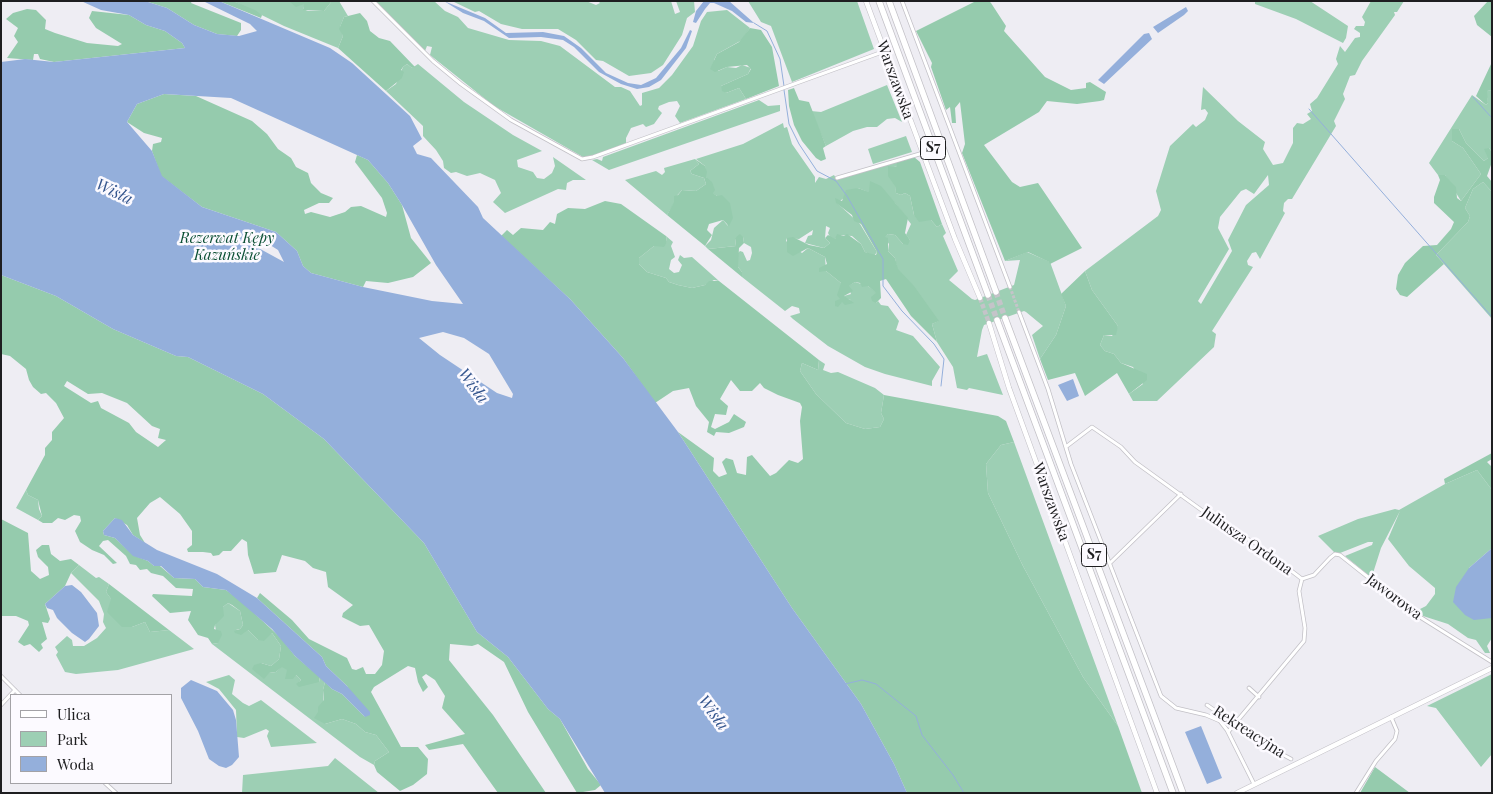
<!DOCTYPE html>
<html>
<head>
<meta charset="utf-8">
<style>
  body { margin:0 }
  #map { position:relative; width:1493px; height:794px; overflow:hidden; background:#eeedf3; font-family:"Playfair Display",serif }
  canvas { display:block }
  .frame { position:absolute; inset:0; border:2px solid #1e1e20; pointer-events:none }
  .legend { position:absolute; left:10px; top:694px; width:162px; height:90px; box-sizing:border-box; background:#fcfaff; border:1px solid #a3a2a6; margin:0; padding:6px 9px; list-style:none; font-size:15px; color:#1e1e20 }
  .legend li { display:flex; align-items:center; gap:10px; height:25px }
  .legend b { width:25px; border:1px solid #a3a2a6 }
</style>
</head>
<body>
<div id="map">
<canvas width="1493" height="794"></canvas>
<div class="frame"></div>
<ul class="legend">
<li><b style="height:6px;background:#fff"></b>Ulica</li>
<li><b style="height:14px;background:#9dcfb4"></b>Park</li>
<li><b style="height:14px;background:#94afdb"></b>Woda</li>
</ul>
</div>
<script>
const c = document.querySelector('canvas').getContext('2d');
c.lineJoin = 'round';
function fill(path, color) {
  c.fillStyle = color;
  c.fill(path, 'evenodd');
}
function shape(rows) {
  const path = new Path2D();
  for (const r of rows) {
    path.moveTo(r[0], r[1]);
    for (let i = 2; i < r.length; i += 2) path.lineTo(r[i], r[i + 1]);
  }
  return path;
}
function strokePath(path, color, width, dash) {
  c.strokeStyle = color;
  c.lineWidth = width;
  c.lineCap = dash ? 'butt' : 'round';
  c.setLineDash(dash || []);
  c.stroke(path);
}
function label(font, color, halo, rows, align = 'center') {
  c.font = font + ' "Playfair Display",serif';
  c.lineWidth = 5;
  c.setLineDash([]);
  c.textBaseline = 'middle';
  c.strokeStyle = halo;
  c.fillStyle = color;
  for (const [text, x, y, turn = 0] of rows) {
    c.save();
    c.translate(x, y);
    c.rotate((+turn || 0) * Math.PI / 180);
    c.textAlign = isNaN(turn) ? turn : align;
    if (halo) c.strokeText(text, 0, 0);
    c.fillText(text, 0, 0);
    c.restore();
  }
}
fill(shape([
  [233,1,289,1,305,4,303,9,308,11,324,11,332,1,339,1,348,16,344,17,340,27,343,36,338,48,284,26],
  [375,1,434,1,445,11,458,17,468,28,509,40,541,41,560,46,615,87,621,87,630,91,640,106,642,105,642,93,659,88,672,75,693,46,701,21,707,12,727,10,750,28,742,40,717,54,714,60,718,71,727,67,736,68,742,65,751,68,748,74,721,86,726,93,739,88,746,99,680,123,675,116,680,106,677,101,669,102,659,106,658,109,662,113,654,124,646,127,643,124,631,128,626,138,626,143,591,157,583,157,494,106,430,55,432,47,427,46,425,51],
  [452,1,586,1,596,5,600,3,598,1,671,1,675,14,680,12,676,1,694,1,695,12,687,18,682,35,663,65,651,73,629,76,603,61,596,60,576,40,558,29,522,29,501,24,479,11,475,12],
  [748,1,857,1,874,49,792,82,771,26,761,22],
  [1255,1,1310,1,1348,26,1346,38,1343,43,1296,19,1255,4],
  [1371,1,1404,1,1397,12,1394,12,1395,15,1362,61,1355,75,1350,76,1343,94,1345,99,1334,121,1336,126,1292,199,1288,199,1284,203,1283,211,1285,213,1260,259,1256,252,1252,253,1247,261,1248,265,1253,267,1212,331,1216,334,1214,347,1157,401,1133,401,1129,394,1143,384,1133,367,1121,363,1114,354,1105,351,1100,345,1104,335,1112,336,1118,326,1092,290,1085,271,1158,216,1161,210,1156,191,1170,146,1193,124,1196,127,1205,120,1208,113,1205,109,1201,110,1203,87,1238,121,1265,142,1263,149,1273,165,1283,163,1293,143,1293,128,1297,123,1303,124,1311,119,1307,114,1312,111,1310,104,1317,98,1338,64,1336,59,1340,46,1345,52,1355,38,1360,37,1360,33,1354,29,1356,26,1364,26,1365,22,1362,17],
  [1268,175,1269,185,1246,205,1228,240,1232,251,1201,304,1198,301,1229,249,1218,228,1220,217,1241,191,1246,189,1254,194],
  [407,64,412,68,418,64,464,102,513,135,542,151,517,160,518,167,533,172,537,178,544,179,552,173,555,166,553,157,586,180,573,180,567,183,566,190,558,189,505,213,493,202,501,193,495,180,480,173,467,176,456,172,451,173,444,168,443,161,436,150,423,136,423,126,386,91,396,84,403,67],
  [887,85,902,122,895,118,887,119,877,127,867,127,853,131,826,146,811,111,821,112],
  [1492,90,1492,152,1489,148,1488,158,1484,161,1466,143,1459,129,1452,129,1452,141,1463,148,1481,174,1461,201,1445,175,1438,175,1429,163,1472,95,1486,105,1488,103,1486,91],
  [759,100,768,106,780,105,780,111,609,170,592,160,597,159,602,161,603,157],
  [783,123,784,128,787,127,792,144,815,177,815,183,819,177,826,179,834,175,837,180,896,161,898,166,894,167,896,193,901,195,905,193,910,196,914,215,931,220,937,227,942,224,946,233,943,236,958,271,949,280,972,299,975,300,1014,285,1020,260,1005,261,1027,252,1050,262,1066,306,1056,335,1040,359,1032,335,1043,326,1026,312,1024,311,984,325,982,330,977,357,987,354,1003,395,969,388,967,390,957,388,953,367,937,342,932,324,938,321,897,269,895,258,888,251,889,244,884,237,888,234,895,235,903,244,910,240,906,235,911,224,895,203,858,188,837,203,860,224,877,252,874,256,865,252,861,244,852,236,839,235,835,239,831,239,828,233,830,228,826,226,825,238,830,243,824,248,805,243,808,236,812,235,813,230,799,239,787,238,786,241,802,253,808,248,825,257,826,271,841,283,842,301,851,300,845,299,844,296,851,294,848,286,855,282,868,286,877,293,876,303,878,301,881,305,888,306,899,321,896,330,913,336,940,367,932,381,932,386,885,374,865,367,828,346,793,319,790,316,800,313,799,308,792,306,785,311,742,277,742,272,738,267,738,253,740,251,743,252,747,261,750,260,752,253,751,247,744,243,743,237,735,238,736,246,708,249,705,246,711,240,714,228,723,220,728,226,717,196,712,193,706,177,705,166,696,159,743,144],
  [906,136,912,152,873,164,868,149],
  [695,159,699,164,690,171,692,174,704,178,706,184,696,191,682,190,674,199,675,202,667,215,625,180,656,171,662,175,665,172,664,168],
  [1483,182,1492,192,1492,319,1436,255,1468,222,1470,216,1465,208,1473,189],
  [666,236,673,242,671,246,675,257,671,260,669,269,674,273,679,272,682,265,678,260,680,255,684,258,692,257,719,281,714,280,705,285,692,288,678,285,669,282,666,278,647,272,639,264,639,258,654,246,667,242],
  [819,360,825,364,823,370,831,373,838,372,875,388,884,395,881,413,884,419,880,427,865,429,846,423,816,394,800,371,802,363,818,370],
  [1014,442,1118,726,1083,677,1023,566,988,493,986,464,1001,445],
  [1477,470,1492,490,1492,548,1469,568,1483,618,1492,618,1492,638,1487,646,1490,653,1485,653,1476,640,1468,638,1448,624,1423,616,1420,609,1426,606,1435,594,1435,588,1409,566,1388,539,1400,511,1381,548,1374,570,1373,579,1345,556,1372,545,1373,542,1368,542,1340,553,1334,552,1318,536,1358,519,1395,509,1399,510,1445,484],
  [26,490,28,495,38,500,39,509,42,516,38,520,16,508],
  [79,565,96,578,99,577,109,584,106,592,132,627,145,622,150,632,169,630,194,649,118,670,76,674,65,672,56,655,58,652,55,647,67,636,72,640,73,646,84,646,97,638,106,628,103,622,104,614,99,601,71,573],
  [228,603,240,611,243,625,240,629,236,630,248,630,258,640,272,633,281,646,279,659,271,666,261,663,269,673,276,672,282,666,296,675,301,680,299,682,319,682,320,677,325,682,323,690,325,724,342,719,356,724,365,732,376,735,389,752,375,761,374,765,360,757,212,644,218,643,215,625,223,607],
  [1492,674,1492,754,1481,767,1436,708,1427,706],
  [229,675,235,680,232,694,243,703,249,706,261,700,317,743,271,747,267,736,269,731,266,729,244,738,237,737,236,710,219,689,206,682],
  [335,758,379,793,242,793,243,775,328,766]
]), '#9dcfb4');
fill(shape([
  [145,1,192,1,191,3,241,23,241,30,237,36,217,34,194,25,167,8],
  [219,1,233,1,255,10,262,15,261,18],
  [289,1,332,1,324,11,303,10,304,4,296,7],
  [976,1,989,1,991,3,1006,26,1004,31,1045,77,1071,90,1086,88,1086,83,1090,82,1106,92,1104,100,1100,101,1077,104,1047,101,1039,112,984,145,1012,182,1020,187,1038,183,1082,248,1050,264,1049,262,1028,252,1005,261,962,153,965,144,960,102,955,108,956,123,952,123,950,107,946,110,931,67,932,63,916,31],
  [1488,1,1492,1,1492,37,1477,25,1474,16],
  [27,9,36,10,46,20,45,29,55,33,87,43,118,46,122,44,96,28,89,18,92,11,129,15,146,25,165,31,182,43,185,48,54,62,40,59,38,54,34,54,33,60,7,58,18,42,14,36,18,28,6,19,13,13],
  [360,13,367,21,370,31,379,38,390,41,415,67,412,68,407,64,403,67,401,70,404,72,402,78,386,91,338,48,343,36,339,29,344,17],
  [750,28,761,30,772,47,779,86,746,99,739,88,726,93,722,91,721,86,748,74,751,69,747,65,727,67,715,72,710,69,717,54,739,42],
  [1492,62,1492,90,1487,91,1488,103,1486,105,1476,96],
  [794,88,799,100,809,102,826,146,823,148,826,159,821,161,816,158,802,141,794,125,789,106,788,90],
  [164,94,196,96,252,121,267,134,278,149,291,158,296,167,308,173,311,183,321,193,333,198,329,203,319,203,304,210,305,214,311,212,330,217,345,212,351,207,361,206,386,217,387,213,382,198,355,162,357,155,368,160,388,183,402,205,411,238,431,263,413,277,388,283,366,281,363,287,311,273,303,266,297,251,276,232,202,207,161,176,152,151,153,144,161,142,162,138,144,133,127,122,137,104],
  [1452,129,1459,129,1466,143,1484,161,1488,158,1484,149,1489,148,1492,152,1492,162,1487,176,1492,182,1492,192,1483,182,1473,189,1465,208,1470,216,1468,222,1436,255,1444,264,1407,297,1400,295,1396,289,1398,275,1405,263,1423,246,1437,245,1451,229,1454,222,1434,203,1434,197,1440,180,1438,175,1445,175,1450,181,1456,187,1457,198,1461,201,1481,174,1463,148,1452,141],
  [914,157,920,162,942,224,937,227,931,220,919,222,914,215,910,196,905,193,901,195,896,193,895,186,888,176,888,166,894,167,897,166,896,161],
  [695,159,705,166,707,172,706,177,712,182,715,190,713,193,717,196,722,195,730,203,733,218,729,226,723,220,709,224,707,230,712,235,705,246,667,215,674,202,674,196,678,195,682,190,696,191,706,184,704,178,692,174,690,171,699,164],
  [870,181,881,186,908,218,905,233,910,240,908,245,903,244,895,235,888,234,885,237,888,238,888,251,895,258,898,269,914,286,939,321,932,324,937,342,911,316,886,279,880,281,881,298,876,303,872,301,871,297,876,293,868,286,862,287,860,283,855,282,849,286,853,291,844,296,854,303,845,305,842,302,838,307,835,306,835,301,840,299,837,295,841,283,826,271,819,272,819,268,827,264,825,257,808,248,793,256,787,252,787,238,793,237,809,245,824,248,830,243,825,238,828,235,835,239,837,234,844,236,847,234,861,244,865,252,876,255,877,252,861,224,854,221,852,215,836,203,835,198,842,201,846,190,858,188,869,192],
  [605,201,621,204,666,236,667,242,664,247,654,246,639,258,639,264,647,272,666,278,669,282,678,285,692,288,705,285,709,281,719,281,819,360,818,370,802,363,800,371,816,394,846,423,865,429,880,427,884,419,881,413,884,395,998,416,1006,421,1014,442,1001,445,986,464,988,493,1023,566,1083,677,1118,726,1142,793,907,793,894,764,861,704,792,608,678,432,714,458,713,471,719,477,727,474,722,462,726,458,733,460,737,473,746,475,747,457,752,455,770,476,776,473,789,460,798,463,803,459,800,421,802,407,800,403,778,395,764,388,760,383,752,391,740,391,731,380,720,399,728,406,726,415,715,414,711,427,715,429,729,422,734,414,746,422,744,427,729,433,716,432,714,436,707,432,709,422,696,406,689,388,673,391,655,403,623,358,570,299,501,236,507,230,513,235,521,228,543,230,550,222,555,224,557,214,568,208,585,209],
  [740,234,743,237,744,243,739,248,738,267,742,272,742,277,708,249,736,246,735,238],
  [1085,271,1092,290,1118,326,1116,335,1104,335,1100,345,1105,351,1114,354,1121,363,1147,374,1147,380,1129,394,1117,373,1085,396,1075,373,1048,380,1040,359,1056,335,1066,306,1061,294],
  [1,275,56,296,113,329,176,356,188,357,263,394,324,439,424,543,477,632,508,657,548,709,560,719,588,769,601,785,595,790,577,793,528,712,504,662,478,644,472,646,450,644,449,660,493,715,546,793,498,793,463,744,429,750,425,745,465,734,442,708,445,696,435,680,426,674,422,677,428,687,423,692,418,682,415,668,408,666,374,687,371,692,401,747,418,747,428,759,427,774,413,785,400,791,377,772,374,765,375,761,389,752,376,735,365,732,356,724,342,719,325,724,314,718,318,712,318,707,324,700,323,690,325,682,332,689,342,694,365,717,347,686,326,666,322,657,257,598,260,593,292,620,309,639,347,658,352,669,356,670,363,667,366,674,375,674,382,665,384,651,369,625,360,626,342,617,343,613,353,605,328,587,326,572,313,568,305,561,282,555,276,572,254,574,248,555,247,542,242,539,231,551,223,551,219,555,213,556,211,553,203,552,188,552,187,549,192,545,192,531,180,514,160,497,150,503,137,518,140,535,145,543,133,535,127,525,115,518,103,531,104,535,115,538,133,555,148,561,154,566,160,566,174,578,195,579,203,587,226,590,240,600,282,639,295,656,320,677,319,682,299,687,296,684,301,680,296,675,293,679,285,679,287,670,282,667,276,672,269,673,264,679,252,669,254,665,261,663,271,666,279,659,281,646,272,633,264,641,258,640,248,630,241,635,235,633,234,631,240,629,243,625,240,611,232,605,228,603,223,607,224,616,215,625,214,629,221,631,222,635,218,643,212,644,208,638,198,635,188,620,191,611,170,613,152,596,153,594,192,596,193,589,176,588,163,576,151,573,147,569,140,570,136,565,130,564,126,556,108,540,103,541,99,546,117,563,113,564,104,555,92,550,80,542,75,531,81,521,80,516,74,515,65,520,58,518,52,523,43,523,38,520,42,516,38,500,28,495,26,490,45,455,45,448,52,440,52,432,64,418,56,403,46,393,41,394,33,387,29,380,26,369,10,356,1,354],
  [67,381,88,394,102,393,127,403,152,426,160,429,158,438,166,440,158,447,136,432,129,423,101,408,98,401,91,403,64,386],
  [1492,453,1492,459,1487,462,1492,467,1492,490,1477,470,1445,484,1444,479],
  [1,519,28,533,31,571,40,579,49,575,48,567,38,557,36,550,42,545,49,545,51,554,60,561,71,559,79,565,71,573,65,586,45,604,50,619,48,623,42,622,47,639,41,644,43,648,39,652,30,644,24,646,18,642,29,625,28,621,16,616,1,616],
  [109,584,169,630,150,632,145,622,132,627,122,627,107,612,111,599,106,592],
  [1375,767,1410,793,1360,793]
]), '#95cbad');
fill(shape([
  [81,1,145,1,167,8,194,25,217,34,239,36,257,31,250,24,203,1,219,1,330,48,352,63,410,116,422,139,413,146,417,154,431,158,478,207,483,218,570,299,623,358,678,432,792,608,861,704,894,764,907,793,605,793,560,719,548,709,508,657,477,632,424,543,324,439,263,394,188,357,176,356,113,329,56,296,1,275,1,62,25,59,54,62,185,48,182,43,165,31,146,25,129,15,101,10],
  [164,94,231,98,368,160,388,183,402,205,436,265,463,304,432,301,363,287,311,273,303,266,297,251,276,232,202,207,162,176,152,151,127,122,137,104],
  [243,237,259,238,278,250,284,262,242,239],
  [443,332,464,338,489,354,513,394,512,398,497,393,440,355,419,338],
  [444,1,485,18,506,33,543,32,564,36,581,48,606,73,628,83,641,85,656,78,681,48,690,30,692,31,686,48,661,80,649,87,637,89,621,84,599,72,574,47,563,40,541,37,509,38,484,21,463,13],
  [704,1,729,1,754,23,746,22,732,11,714,3,710,3,705,9,696,23,693,22,696,11],
  [1186,7,1188,11,1184,15,1158,33,1153,27],
  [1149,33,1152,39,1104,84,1098,80,1144,34],
  [1073,379,1079,396,1067,401,1058,385],
  [115,518,122,520,133,535,157,550,217,574,257,598,322,657,326,666,347,686,370,712,370,715,365,717,342,694,332,689,295,656,272,629,226,590,203,587,195,579,174,578,161,566,154,566,148,561,133,556,115,538,104,535,103,531],
  [1492,548,1492,618,1474,620,1465,615,1453,602,1456,587,1469,568],
  [72,585,81,592,97,613,99,626,89,639,85,642,72,633,57,618,53,610,47,608,45,604,65,586],
  [191,680,217,691,233,710,236,720,239,757,232,765,226,768,219,766,209,759,198,731,181,698,181,688],
  [1201,726,1222,778,1207,784,1185,732]
]), '#94afdb');
strokePath(shape([
  [754,23,767,31,780,59,784,86],
  [784,90,789,124,799,144,817,171,836,181,847,196,883,259,883,286,902,311,934,344,944,359,941,386],
  [1473,97,1492,118],
  [1309,109,1492,317],
  [845,684,862,680,876,684,916,716,922,735,953,775,964,793]
]), '#94afdb', 1);
strokePath(shape([
  [1010,287,1019,312]
]), '#c4c4c9', 3, [3, 1.5]);
strokePath(shape([
  [980,298,989,323]
]), '#c4c4c9', 4.5, [4.5, 2]);
strokePath(shape([
  [996,292,1005,318],
  [988,295,997,320]
]), '#c4c4c9', 5.5, [5.5, 3]);
const street = shape([
  [373,1,433,61,461,84,511,120,582,159,593,157,885,51],
  [902,1,1010,287],
  [837,178,923,153],
  [1019,312,1048,389,1071,464,1161,696,1176,708,1206,715,1220,721,1227,730,1254,784],
  [1067,446,1092,427,1121,447,1135,462,1225,527,1255,543,1302,579],
  [1110,563,1181,494],
  [1302,579,1314,575,1330,558,1335,554,1340,555,1412,612,1492,662],
  [1,676,20,695],
  [1249,688,1259,697],
  [1,705,15,690],
  [1207,705,1265,745,1291,759],
  [1228,732,1304,641,1305,628,1299,591,1302,579],
  [105,783,116,793],
  [1356,793,1376,761,1395,739,1397,731,1391,717]
]);
const secondary = shape([
  [866,1,955,239,980,298],
  [989,323,1009,388,1157,793],
  [1237,793,1492,668]
]);
const highway = shape([
  [879,1,988,295],
  [889,1,996,292],
  [1005,318,1183,793],
  [997,320,1173,793]
]);
strokePath(street, '#c2c0c6', 4.5);
strokePath(secondary, '#c2c0c6', 5.5);
strokePath(highway, '#c2c0c6', 7);
strokePath(street, '#fff', 3);
strokePath(secondary, '#fff', 4.5);
strokePath(highway, '#fff', 5.5);
for (const [x, y, w] of [
  [933,148,25],
  [1094,555,25]
]) {
  const box = new Path2D();
  box.roundRect(x - w / 2, y - 11.5, w, 23, 4);
  c.fillStyle = '#fcfaff';
  c.fill(box);
  strokePath(box, '#1e1e20', 1);
}
label('bold 14px', '#1e1e20', null, [
  ["S7",933,148],
  ["S7",1094,555]
]);
label('15px', '#1e1e20', '#fcfaff', [
  ["Warszawska",895,80,70],
  ["Warszawska",1051,502,70],
  ["Juliusza Ordona",1247,541,35],
  ["Jaworowa",1394,597,37],
  ["Rekreacyjna",1249,732,33]
]);
label('italic 15px', '#0a4f33', '#fcfaff', [
  ["Rezerwat Kępy",227,238],
  ["Kazuńskie",227,255]
]);
label('italic 16px', '#35568e', '#fcfaff', [
  ["Wisła",114,192,26],
  ["Wisła",473,386,54],
  ["Wisła",713,713,54]
]);
</script>
</body>
</html>
